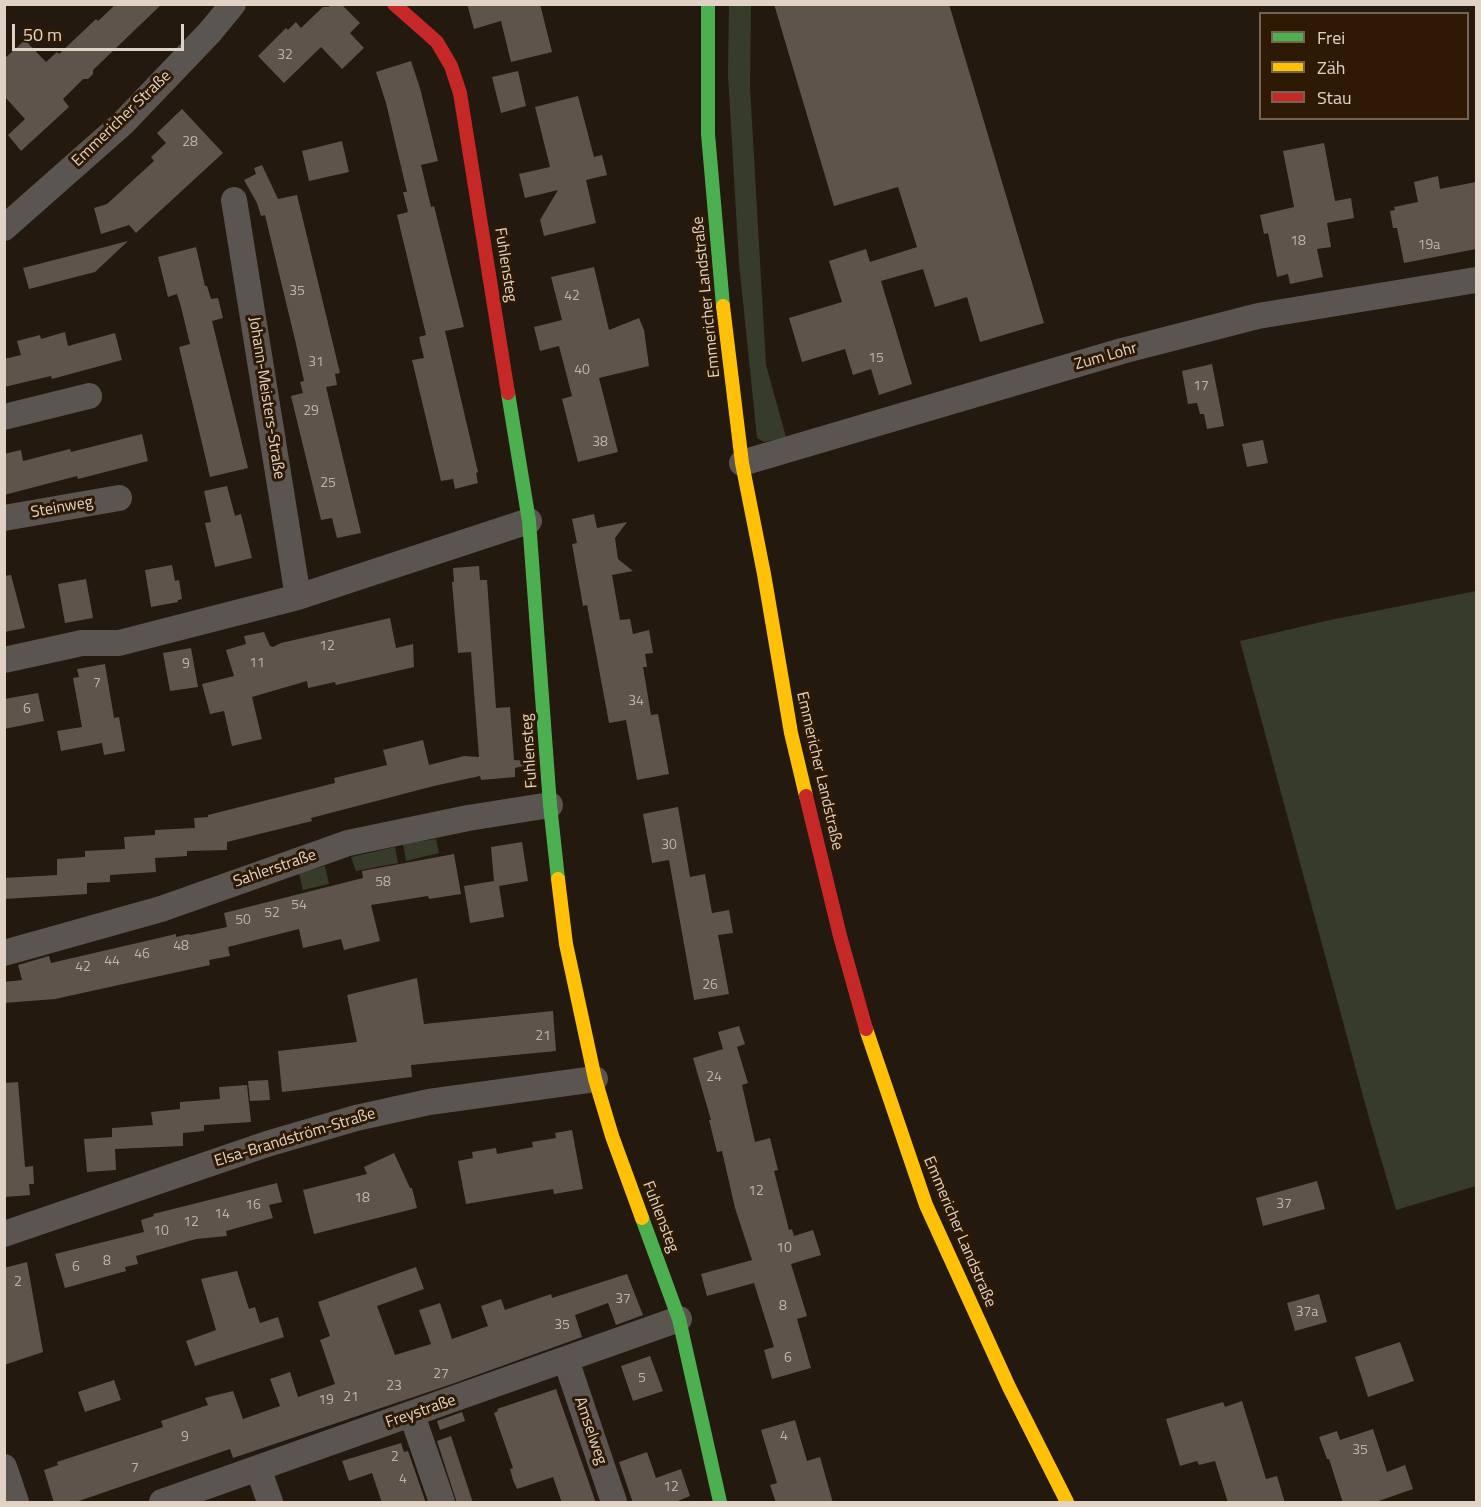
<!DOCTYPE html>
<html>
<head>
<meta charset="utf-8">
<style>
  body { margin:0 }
  #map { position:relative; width:1481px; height:1507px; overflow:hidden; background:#24190e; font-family:"Titillium Web",sans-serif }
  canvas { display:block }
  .frame { position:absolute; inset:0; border:6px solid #e0d3c6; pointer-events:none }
  .legend { position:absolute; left:1259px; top:12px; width:210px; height:108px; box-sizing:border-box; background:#2e1a04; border:2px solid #756452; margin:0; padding:8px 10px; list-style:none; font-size:18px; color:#e0d3c6 }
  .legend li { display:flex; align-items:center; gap:12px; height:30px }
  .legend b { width:30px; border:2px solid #756452 }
  .scale { position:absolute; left:12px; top:24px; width:172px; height:27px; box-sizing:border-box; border:3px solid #e0d3c6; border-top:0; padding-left:8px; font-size:18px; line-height:21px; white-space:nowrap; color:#e0d3c6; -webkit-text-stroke:4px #2e1a04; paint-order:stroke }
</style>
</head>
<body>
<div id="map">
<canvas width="1481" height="1507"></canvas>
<div class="frame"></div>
<ul class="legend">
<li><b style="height:8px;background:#4caf50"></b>Frei</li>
<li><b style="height:8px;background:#ffc107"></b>Zäh</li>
<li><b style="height:8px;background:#c62828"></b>Stau</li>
</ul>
<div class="scale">50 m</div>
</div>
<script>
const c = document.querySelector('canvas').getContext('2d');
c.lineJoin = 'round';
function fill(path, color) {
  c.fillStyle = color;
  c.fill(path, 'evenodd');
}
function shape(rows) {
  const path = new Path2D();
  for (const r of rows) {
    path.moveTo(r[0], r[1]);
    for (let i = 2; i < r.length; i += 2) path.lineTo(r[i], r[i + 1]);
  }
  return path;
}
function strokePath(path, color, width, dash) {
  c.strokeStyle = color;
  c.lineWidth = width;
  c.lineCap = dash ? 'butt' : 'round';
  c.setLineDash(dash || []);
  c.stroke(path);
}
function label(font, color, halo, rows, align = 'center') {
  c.font = font + ' "Titillium Web",sans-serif';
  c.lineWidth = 6;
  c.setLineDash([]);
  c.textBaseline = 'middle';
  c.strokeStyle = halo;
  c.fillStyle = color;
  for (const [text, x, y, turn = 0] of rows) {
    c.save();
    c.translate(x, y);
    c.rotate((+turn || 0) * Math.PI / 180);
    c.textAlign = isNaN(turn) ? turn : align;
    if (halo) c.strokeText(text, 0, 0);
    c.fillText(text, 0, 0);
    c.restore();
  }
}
fill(shape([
  [729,5,751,5,750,88,766,365,786,437,764,442,757,438,739,263,728,75],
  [1476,591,1476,1186,1396,1210,1369,1118,1240,641,1330,620],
  [436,839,439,853,406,861,403,844],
  [395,847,398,863,356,871,351,857],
  [325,866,329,884,303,890,299,873]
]), '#373c2a');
fill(shape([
  [116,4,162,4,93,70,93,74,88,79,83,79,63,99,69,107,21,151,8,135,25,119,4,96,4,59,25,40,46,62,57,52,59,54,96,19,98,21],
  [331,4,341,4,360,23,350,33,364,48,342,69,321,47,284,83,258,56,286,28,288,30,296,22,301,28,323,7,329,7],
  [467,4,540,4,552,52,511,62,501,21,474,29],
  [774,4,949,4,1044,323,980,342,967,297,935,307,923,269,881,281,912,384,879,395,871,369,853,375,845,349,802,362,789,318,842,302,829,261,866,249,870,262,917,247,898,187,834,206],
  [411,61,420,88,438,161,421,165,431,207,434,206,464,327,445,331,478,472,476,473,478,483,455,489,453,479,441,481,412,360,424,358,419,337,426,335,397,215,408,212,403,192,407,192,386,103,376,72],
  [518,71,526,106,501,113,492,77],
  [578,96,594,157,602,155,607,175,586,180,596,223,544,236,540,220,558,190,525,198,519,174,550,167,535,107],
  [182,109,223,153,136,233,129,225,101,234,94,208,107,204,154,161,151,157,166,143,157,133],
  [342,141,349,172,309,181,302,151],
  [1324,143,1335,201,1351,198,1354,218,1327,223,1331,247,1317,249,1323,277,1290,284,1288,274,1277,277,1268,233,1264,234,1260,215,1294,207,1283,151],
  [262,165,278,199,297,195,340,373,335,374,337,385,326,387,361,533,337,538,332,518,321,520,291,396,303,393,300,382,304,381,296,344,265,215,261,216,257,203,244,180,256,174,254,168],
  [1438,176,1440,189,1476,182,1476,249,1404,263,1397,228,1393,228,1390,211,1395,210,1394,207,1418,202,1414,182],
  [128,241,95,272,29,289,23,268],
  [196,247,205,286,207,286,211,299,218,298,223,318,212,321,248,468,210,477,179,347,190,344,181,307,177,294,168,297,158,257],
  [594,267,609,330,639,318,644,330,649,366,599,378,618,452,578,462,562,399,572,396,559,346,540,351,534,327,562,320,551,277],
  [65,332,68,346,115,333,122,360,52,379,51,376,4,387,4,359,21,355,17,341,40,335,41,339],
  [1212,364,1224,426,1207,429,1204,414,1200,414,1197,403,1188,404,1182,371],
  [142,434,148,461,78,479,77,476,4,495,4,454,21,450,23,461,70,449,71,452],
  [1263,440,1268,463,1247,467,1242,444],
  [227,486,235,516,241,514,252,558,215,567,205,523,211,522,204,491],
  [594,514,597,528,627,522,615,538,618,559,633,571,612,575,620,620,630,619,633,634,649,630,653,653,645,654,647,667,643,667,651,715,658,714,669,774,637,780,626,720,609,723,587,605,583,606,572,544,577,543,572,519],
  [172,565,175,581,179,580,182,599,178,600,178,602,151,607,145,570],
  [479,566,480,580,487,580,496,708,510,707,514,760,528,761,528,765,515,768,515,777,481,780,480,776,434,786,311,818,312,821,227,842,227,850,187,851,187,856,155,858,156,872,110,875,110,882,87,883,87,894,4,899,4,878,57,875,57,859,85,857,85,851,125,849,124,837,155,835,155,830,195,828,194,818,208,817,208,815,335,783,334,778,387,765,383,750,423,740,429,765,464,756,479,757,471,652,458,653,452,582,454,582,453,568],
  [11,575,25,628,4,632,4,576],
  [86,579,93,618,65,623,58,584],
  [390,618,396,648,413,644,414,667,336,685,335,682,308,688,307,681,252,697,262,739,232,746,224,711,210,714,202,684,234,676,226,650,246,644,244,636,264,632,270,646,273,647,281,643],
  [191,648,198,687,170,691,163,653],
  [105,664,114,718,119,717,125,751,104,755,102,743,61,751,57,731,82,727,73,678,79,677,77,669],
  [38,693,44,721,4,729,4,699],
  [678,807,690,877,705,874,712,913,729,910,733,933,718,935,729,994,694,1000,669,860,652,863,643,814],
  [522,842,528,881,499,886,504,917,470,923,464,886,494,881,491,847],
  [454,854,461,894,429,899,428,896,371,905,380,941,344,950,341,939,303,948,299,929,228,947,230,956,209,960,210,965,55,999,4,1003,4,982,22,980,18,965,49,956,51,963,176,934,176,937,189,934,190,935,227,927,224,913,363,878,362,871],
  [417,978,424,1024,553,1011,556,1051,411,1065,412,1077,282,1092,278,1051,357,1042,347,995],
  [739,1026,745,1044,737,1047,748,1083,742,1085,755,1142,770,1138,778,1170,774,1171,789,1230,792,1229,794,1236,813,1230,821,1255,791,1264,807,1316,797,1319,811,1368,772,1379,764,1350,774,1347,754,1283,707,1296,701,1274,752,1260,735,1208,722,1151,717,1152,709,1120,711,1120,693,1058,723,1049,718,1032],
  [268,1080,270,1100,250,1101,248,1081],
  [18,1082,25,1167,33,1166,34,1184,29,1184,30,1195,4,1197,4,1083],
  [247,1085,251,1122,204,1125,204,1131,183,1133,183,1146,115,1149,116,1170,87,1172,84,1139,112,1137,112,1128,153,1125,151,1112,180,1109,180,1102,220,1099,219,1087],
  [572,1130,583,1189,554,1194,553,1189,466,1204,458,1161,473,1158,472,1152,496,1148,497,1154,533,1147,532,1142,556,1138,555,1133],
  [394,1153,410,1188,412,1188,417,1208,314,1234,303,1190,367,1174,364,1167],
  [1317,1181,1325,1209,1263,1226,1256,1198],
  [277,1183,282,1202,269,1205,273,1218,226,1231,227,1236,196,1239,136,1256,138,1264,125,1267,126,1271,65,1288,55,1254,144,1232,141,1220,154,1216,153,1214],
  [27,1262,43,1352,4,1365,4,1268],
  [416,1267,424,1289,377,1306,395,1355,431,1344,419,1310,440,1303,452,1339,488,1326,481,1306,501,1299,505,1310,551,1294,552,1298,627,1274,643,1315,616,1325,608,1303,575,1315,582,1337,452,1384,233,1458,230,1449,73,1503,54,1503,44,1470,58,1465,57,1462,163,1427,161,1421,208,1405,205,1398,233,1391,243,1419,280,1406,270,1379,290,1372,298,1397,335,1384,320,1340,330,1336,318,1302],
  [237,1271,249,1309,255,1307,260,1323,278,1317,284,1337,195,1366,186,1341,216,1330,201,1279],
  [1319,1294,1327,1322,1295,1331,1287,1303],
  [1400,1342,1414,1381,1368,1397,1355,1357],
  [650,1356,663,1391,633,1401,621,1366],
  [114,1380,121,1400,85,1412,78,1392],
  [556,1389,587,1477,596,1503,562,1503,553,1477,517,1489,513,1480,510,1469,513,1468,494,1413,498,1411,497,1409],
  [1242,1401,1266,1479,1277,1476,1285,1503,1228,1503,1215,1461,1199,1465,1197,1461,1180,1466,1166,1419,1223,1402,1225,1407],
  [462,1412,465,1421,440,1430,437,1421],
  [795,1420,807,1461,820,1457,833,1503,776,1503,770,1485,777,1483,761,1430],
  [1373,1429,1387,1472,1405,1465,1413,1489,1373,1503,1343,1503,1329,1459,1327,1459,1319,1437,1337,1431,1340,1440],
  [451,1436,473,1503,457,1503,437,1441],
  [401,1443,404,1452,408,1451,426,1503,382,1503,372,1473,349,1481,342,1461],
  [647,1452,656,1478,681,1469,690,1496,673,1503,633,1503,619,1462]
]), '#5f544c');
strokePath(shape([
  [234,200,298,597],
  [4,228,123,123,210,32,233,4],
  [4,417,89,396],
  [742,463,1122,351,1258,316,1476,280],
  [4,518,119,498],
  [4,660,82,643,119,643,298,597,529,521],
  [4,953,161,909,348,843,468,818,550,805],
  [4,1234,267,1144,356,1118,429,1102,595,1079],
  [566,1360,614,1502],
  [412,1415,442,1502],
  [4,1467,16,1502],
  [258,1468,270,1502],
  [162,1502,679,1319]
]), '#5b5551', 26);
strokePath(shape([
  [708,4,708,134,723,306],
  [508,393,529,521,550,805,558,879],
  [642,1218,679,1319,720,1502]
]), '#4caf50', 14);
strokePath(shape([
  [723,306,742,463,764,574,791,733,806,796],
  [558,879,566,944,595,1079,612,1136,642,1218],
  [866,1029,926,1205,1009,1387,1067,1502]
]), '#ffc107', 14);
strokePath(shape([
  [394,4,437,42,451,66,460,93,508,393],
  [806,796,840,936,866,1029]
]), '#c62828', 14);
label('14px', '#c0b3a8', null, [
  ["32",285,56],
  ["28",190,143],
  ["18",1298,242],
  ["19a",1429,246],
  ["35",297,292],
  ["42",572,297],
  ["15",876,359],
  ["31",316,363],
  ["40",582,371],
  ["17",1201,387],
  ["29",311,412],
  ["38",600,443],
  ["25",328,484],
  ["12",327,647],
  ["11",257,664],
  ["9",186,665],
  ["7",97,684],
  ["34",636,702],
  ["6",27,710],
  ["30",669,846],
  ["58",383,883],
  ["54",299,906],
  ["52",272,914],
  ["50",243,921],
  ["48",181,947],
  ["46",142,955],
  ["44",112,962],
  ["42",83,968],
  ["26",710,986],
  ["21",543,1037],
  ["24",714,1078],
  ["12",756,1192],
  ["18",362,1199],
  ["37",1284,1205],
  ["16",253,1206],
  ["14",222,1215],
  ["12",191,1223],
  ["10",161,1232],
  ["10",784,1249],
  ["8",107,1262],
  ["6",76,1268],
  ["2",18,1283],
  ["37",623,1300],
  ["8",783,1307],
  ["37a",1307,1313],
  ["35",562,1326],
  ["6",788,1359],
  ["27",441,1375],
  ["5",642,1379],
  ["23",394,1387],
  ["21",351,1398],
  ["19",326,1401],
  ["4",784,1437],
  ["9",185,1438],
  ["35",1360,1451],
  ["2",395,1458],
  ["7",135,1469],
  ["4",403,1480],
  ["12",671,1488]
]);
label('16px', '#e0d3c6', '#2e1a04', [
  ["Emmericher Straße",122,119,-44],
  ["Fuhlensteg",505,265,81],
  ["Emmericher Landstraße",707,297,-96],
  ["Zum Lohr",1106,357,-16],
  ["Johann-Meisters-Straße",266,398,81],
  ["Steinweg",62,508,-10],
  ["Fuhlensteg",530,751,-94],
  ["Emmericher Landstraße",819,771,77],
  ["Sahlerstraße",275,869,-19],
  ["Elsa-Brandström-Straße",295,1138,-17],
  ["Fuhlensteg",660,1217,69],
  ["Emmericher Landstraße",959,1232,67],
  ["Freystraße",421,1412,-19],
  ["Amselweg",590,1431,71]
]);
</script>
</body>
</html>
